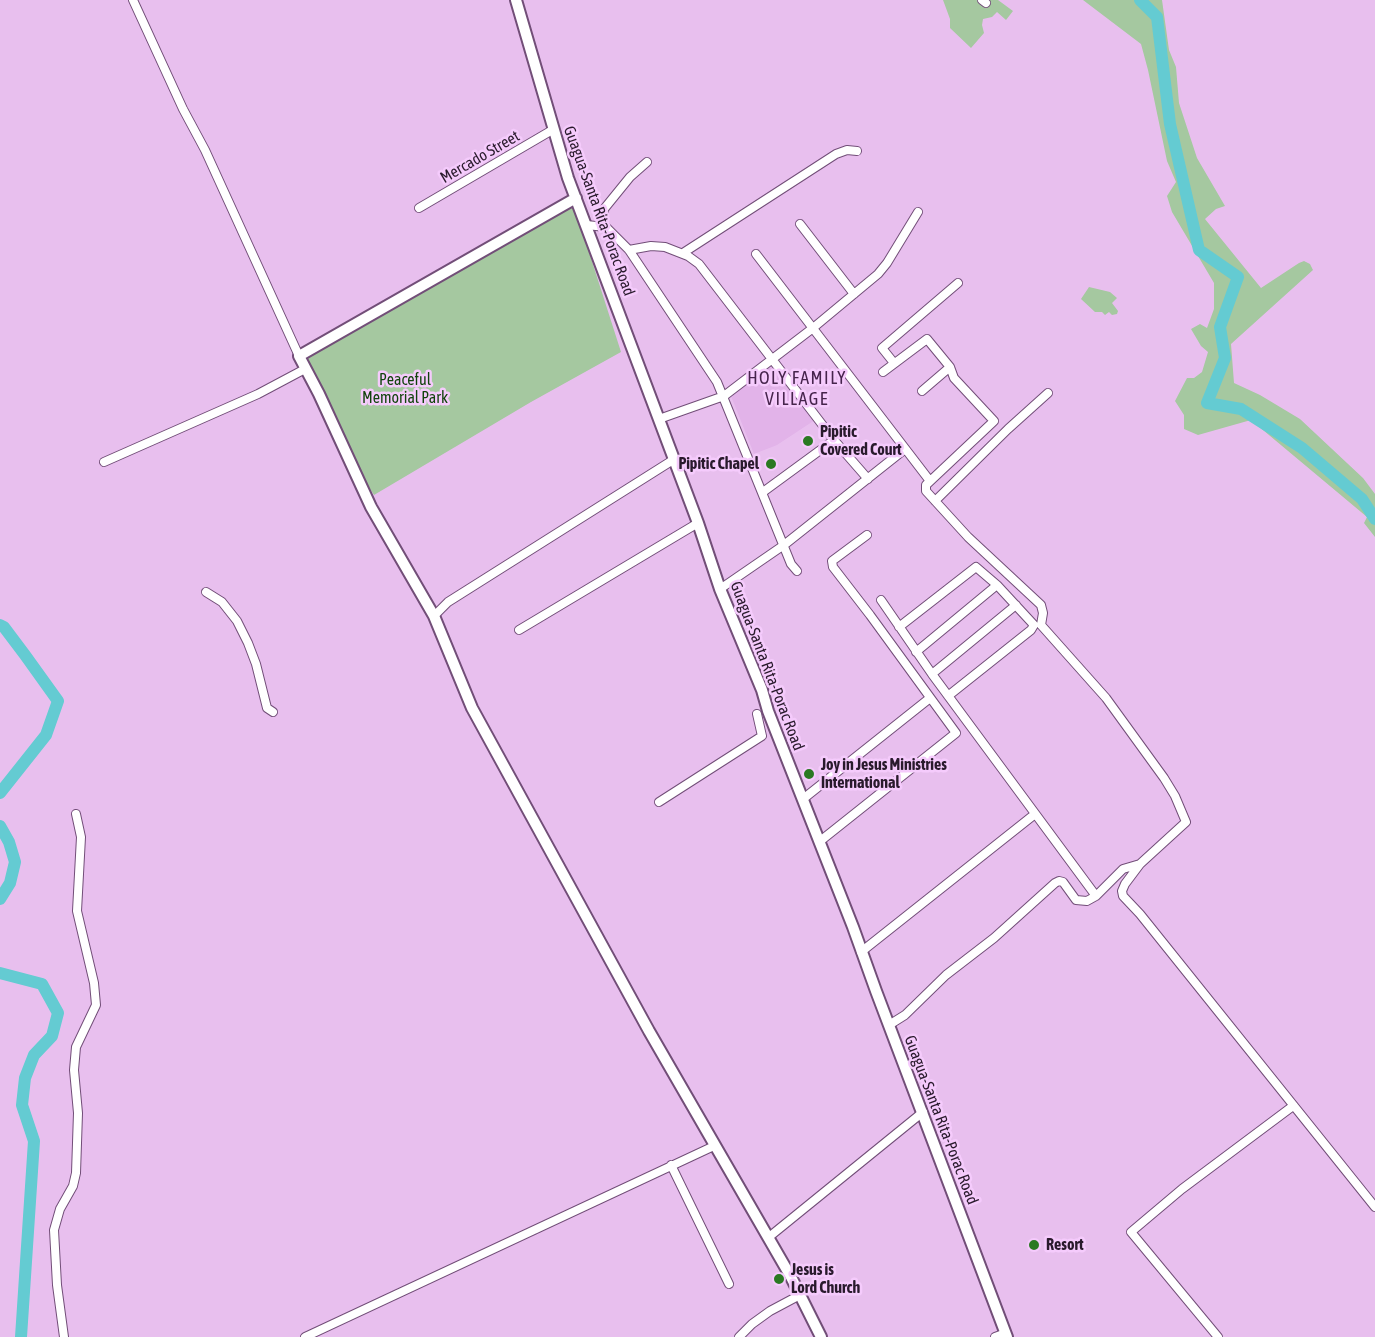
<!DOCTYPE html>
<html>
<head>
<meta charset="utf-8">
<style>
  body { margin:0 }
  canvas { display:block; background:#e8bfee }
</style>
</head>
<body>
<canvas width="1375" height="1337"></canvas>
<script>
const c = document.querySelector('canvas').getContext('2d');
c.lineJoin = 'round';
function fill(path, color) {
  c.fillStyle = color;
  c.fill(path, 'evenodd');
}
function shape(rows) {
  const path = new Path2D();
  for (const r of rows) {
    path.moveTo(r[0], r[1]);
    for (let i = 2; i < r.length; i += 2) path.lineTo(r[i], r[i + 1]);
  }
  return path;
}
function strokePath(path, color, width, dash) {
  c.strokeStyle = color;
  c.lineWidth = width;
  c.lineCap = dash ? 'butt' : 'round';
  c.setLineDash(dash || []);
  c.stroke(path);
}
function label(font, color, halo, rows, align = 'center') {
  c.font = font + ' "Asap Condensed",sans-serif';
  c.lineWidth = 5;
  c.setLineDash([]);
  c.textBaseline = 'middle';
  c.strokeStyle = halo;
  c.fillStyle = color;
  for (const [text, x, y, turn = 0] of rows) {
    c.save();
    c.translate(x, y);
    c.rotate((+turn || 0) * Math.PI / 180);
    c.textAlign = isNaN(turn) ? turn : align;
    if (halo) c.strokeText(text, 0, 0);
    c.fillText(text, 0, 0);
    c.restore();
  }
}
fill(shape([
  [772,365,815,420,777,445,754,454,731,396]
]), '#e2b3e9');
fill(shape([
  [943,0,998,0,1013,11,1006,20,997,12,992,17,983,19,982,25,984,33,971,48,950,28,950,19],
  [1083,0,1162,0,1169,50,1176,67,1179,103,1197,158,1225,206,1216,209,1205,219,1261,288,1299,263,1304,261,1310,264,1313,270,1231,344,1234,383,1260,395,1300,419,1363,478,1375,494,1375,537,1364,523,1367,517,1251,420,1198,435,1184,429,1184,415,1175,401,1187,378,1194,378,1202,372,1208,352,1201,346,1191,329,1200,324,1207,328,1214,309,1214,283,1172,212,1167,196,1176,182,1167,161,1148,70,1141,44],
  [573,202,621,352,531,402,374,495,359,472,305,359],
  [1089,287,1110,292,1117,298,1112,303,1118,311,1117,314,1112,315,1109,312,1105,315,1102,312,1095,312,1081,299]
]), '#a5c8a0');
strokePath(shape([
  [1140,0,1157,17,1170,124,1199,250,1238,277,1220,327,1225,358,1207,403,1241,409,1302,448,1362,499,1375,519],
  [0,625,4,627,25,655,58,701,46,735,0,793],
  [0,826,9,842,15,862,10,883,0,899],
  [0,973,42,984,58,1013,52,1036,34,1055,25,1078,22,1105,34,1141,21,1337]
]), '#64cbd2', 12);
const street = shape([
  [133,0,183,109,205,150,299,356],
  [982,0,986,3],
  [419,208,554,129],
  [800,224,854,294],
  [586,225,606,227,629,250,717,382,791,564,797,571],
  [602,225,604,209,630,177,647,162],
  [629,250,651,246,665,247,688,256,699,264,834,440,868,479],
  [683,253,836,154,847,150,857,151],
  [756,254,930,481],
  [894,363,882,348,958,283],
  [883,372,927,339,950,367,954,378,994,421,926,485,926,491,968,537,1041,605,1043,613,1041,625,1106,698,1164,778,1175,796,1186,822,1140,864,1125,884,1122,891,1123,896,1140,914,1375,1207],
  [922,391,950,367],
  [659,419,724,396,813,328,878,274,887,263,918,212],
  [104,462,258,394,305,369],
  [763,492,834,440],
  [935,501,1008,429,1048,393],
  [720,589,784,545,905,449],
  [206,592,222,602,237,621,248,643,256,664,267,708,273,712],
  [881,600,932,674,1096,896],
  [434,616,448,602,673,460],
  [899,627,976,567,997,585,1034,625,1031,630,948,696],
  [519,630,698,523],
  [916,652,997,585],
  [932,674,1016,605],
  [803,799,930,698],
  [659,802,762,736,757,714],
  [819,842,956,733,870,615,833,567,832,561,867,535],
  [861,952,1035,814],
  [889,1025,905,1015,946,975,994,938,1055,883,1059,881,1063,882,1076,900,1087,901,1096,896,1123,869,1140,864],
  [671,1165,729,1284],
  [769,1237,923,1112],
  [64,1337,57,1285,54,1230,60,1209,73,1186,76,1173,78,1113,74,1070,76,1047,96,1005,94,983,77,911,81,837,76,814],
  [305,1337,714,1146],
  [739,1337,752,1324,770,1311,800,1295],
  [995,1337,1006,1333],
  [1218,1337,1131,1232,1182,1189,1293,1106]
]);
const secondary = shape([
  [516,0,568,178,698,523,720,589,762,690,768,711,853,927,876,991,1007,1337],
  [576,198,299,356,319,394,371,507,434,616,472,708,649,1031,791,1277,821,1337]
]);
strokePath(street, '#724e78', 10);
strokePath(secondary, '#724e78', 14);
strokePath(street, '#fff', 8);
strokePath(secondary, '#fff', 10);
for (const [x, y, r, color] of [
  [808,441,6,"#2a7922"],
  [771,464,6,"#2a7922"],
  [809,774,6,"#2a7922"],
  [1034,1245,6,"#2a7922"],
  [779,1279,6,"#2a7922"]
]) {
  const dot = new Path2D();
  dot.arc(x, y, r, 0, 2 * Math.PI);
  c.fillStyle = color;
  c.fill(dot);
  strokePath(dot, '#f5cbfc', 2);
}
label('16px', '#291a2c', '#f5cbfc', [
  ["Mercado Street",480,157,-30],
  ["Guagua-Santa Rita-Porac Road",599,211,70],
  ["Guagua-Santa Rita-Porac Road",767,666,69],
  ["Guagua-Santa Rita-Porac Road",941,1120,69]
]);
label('16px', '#11440c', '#f5cbfc', [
  ["Peaceful",405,380],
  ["Memorial Park",405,398]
]);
label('bold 16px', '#291a2c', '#f5cbfc', [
  ["Pipitic",820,432],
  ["Covered Court",820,450],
  ["Pipitic Chapel",759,464,"right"],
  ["Joy in Jesus Ministries",821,765],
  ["International",821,783],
  ["Resort",1046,1245],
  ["Jesus is",791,1270],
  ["Lord Church",791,1288]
], 'left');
c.letterSpacing = '1.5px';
label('18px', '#46244c', '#f5cbfc', [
  ["HOLY FAMILY",797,378],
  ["VILLAGE",797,399]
]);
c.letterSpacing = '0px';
</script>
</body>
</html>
